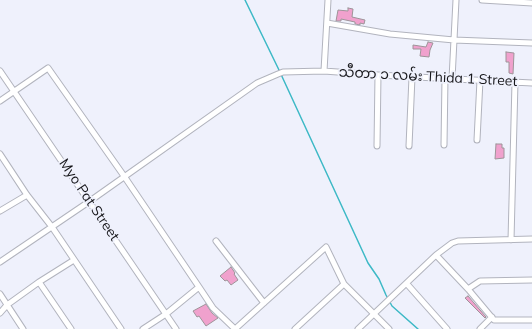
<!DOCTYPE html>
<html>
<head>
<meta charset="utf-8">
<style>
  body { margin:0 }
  canvas { display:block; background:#eff1fc }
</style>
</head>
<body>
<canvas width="532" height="329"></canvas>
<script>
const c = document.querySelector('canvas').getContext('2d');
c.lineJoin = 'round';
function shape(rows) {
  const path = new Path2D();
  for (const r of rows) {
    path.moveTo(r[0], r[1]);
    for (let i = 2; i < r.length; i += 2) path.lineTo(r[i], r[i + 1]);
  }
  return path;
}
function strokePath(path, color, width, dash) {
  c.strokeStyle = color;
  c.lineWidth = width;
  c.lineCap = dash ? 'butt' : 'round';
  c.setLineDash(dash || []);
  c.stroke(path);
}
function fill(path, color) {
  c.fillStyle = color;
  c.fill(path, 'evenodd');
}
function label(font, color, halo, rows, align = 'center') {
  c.font = font + ' Mulish,"Noto Sans Myanmar",sans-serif';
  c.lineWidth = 3.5;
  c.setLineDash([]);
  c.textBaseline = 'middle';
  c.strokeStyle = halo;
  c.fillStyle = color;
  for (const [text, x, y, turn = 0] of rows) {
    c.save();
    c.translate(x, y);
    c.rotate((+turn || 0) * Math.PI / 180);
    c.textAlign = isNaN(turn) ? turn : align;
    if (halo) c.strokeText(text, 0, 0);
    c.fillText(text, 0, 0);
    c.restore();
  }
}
strokePath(shape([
  [245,0,279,70,368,263,379,279,386,295,392,306,418,329]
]), '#3db9c6', 1.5);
const building = shape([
  [348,8,353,9,352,17,365,20,364,24,360,23,360,25,355,24,355,22,341,19,341,21,336,21,338,10,348,11,348,8],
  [428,42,433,43,430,50,429,57,420,56,421,49,413,49,413,45,426,47,428,42],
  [506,52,514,53,513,74,509,73,509,62,506,62,506,52],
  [496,144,502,144,502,148,504,148,504,158,495,159,496,144],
  [231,267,235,273,234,274,238,280,231,285,227,280,225,281,220,276,231,267],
  [468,296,486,317,485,318,465,298,468,296],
  [206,304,212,313,218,318,206,326,199,316,197,317,193,311,206,304]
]);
fill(building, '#f0a1cd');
strokePath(building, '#9e9499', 1);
const street = shape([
  [482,0,532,3],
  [327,23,390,34,454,40,532,43],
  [0,71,176,329],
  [324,71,328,0],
  [452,79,456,0],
  [0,101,48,68,124,176,199,287,213,308,235,329],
  [477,140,480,80],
  [444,145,445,78],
  [377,146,378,75],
  [409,146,412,77],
  [0,154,27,195,52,227,121,329],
  [0,211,27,195],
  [511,240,515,82],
  [216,241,264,303],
  [436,255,468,289,494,320,532,320],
  [0,262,90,201,257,83,278,74,283,72,324,71,378,75,532,83],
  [39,282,71,329],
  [407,284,447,329],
  [468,289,480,281,532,280],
  [0,294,23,329],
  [0,313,7,305,39,282,74,260],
  [143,329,166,314,199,287],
  [235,329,326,247,344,284,389,329],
  [295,329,344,284],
  [358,329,436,255,452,243,458,241,532,239],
  [480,329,492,317]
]);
strokePath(street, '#b2b4be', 7);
strokePath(street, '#fff', 5);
label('14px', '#18181c', '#eff1fc', [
  ["သီတာ ၁ လမ်း Thida 1 Street",428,77,3],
  ["Myo Pat Street",89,200,56]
]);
</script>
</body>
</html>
